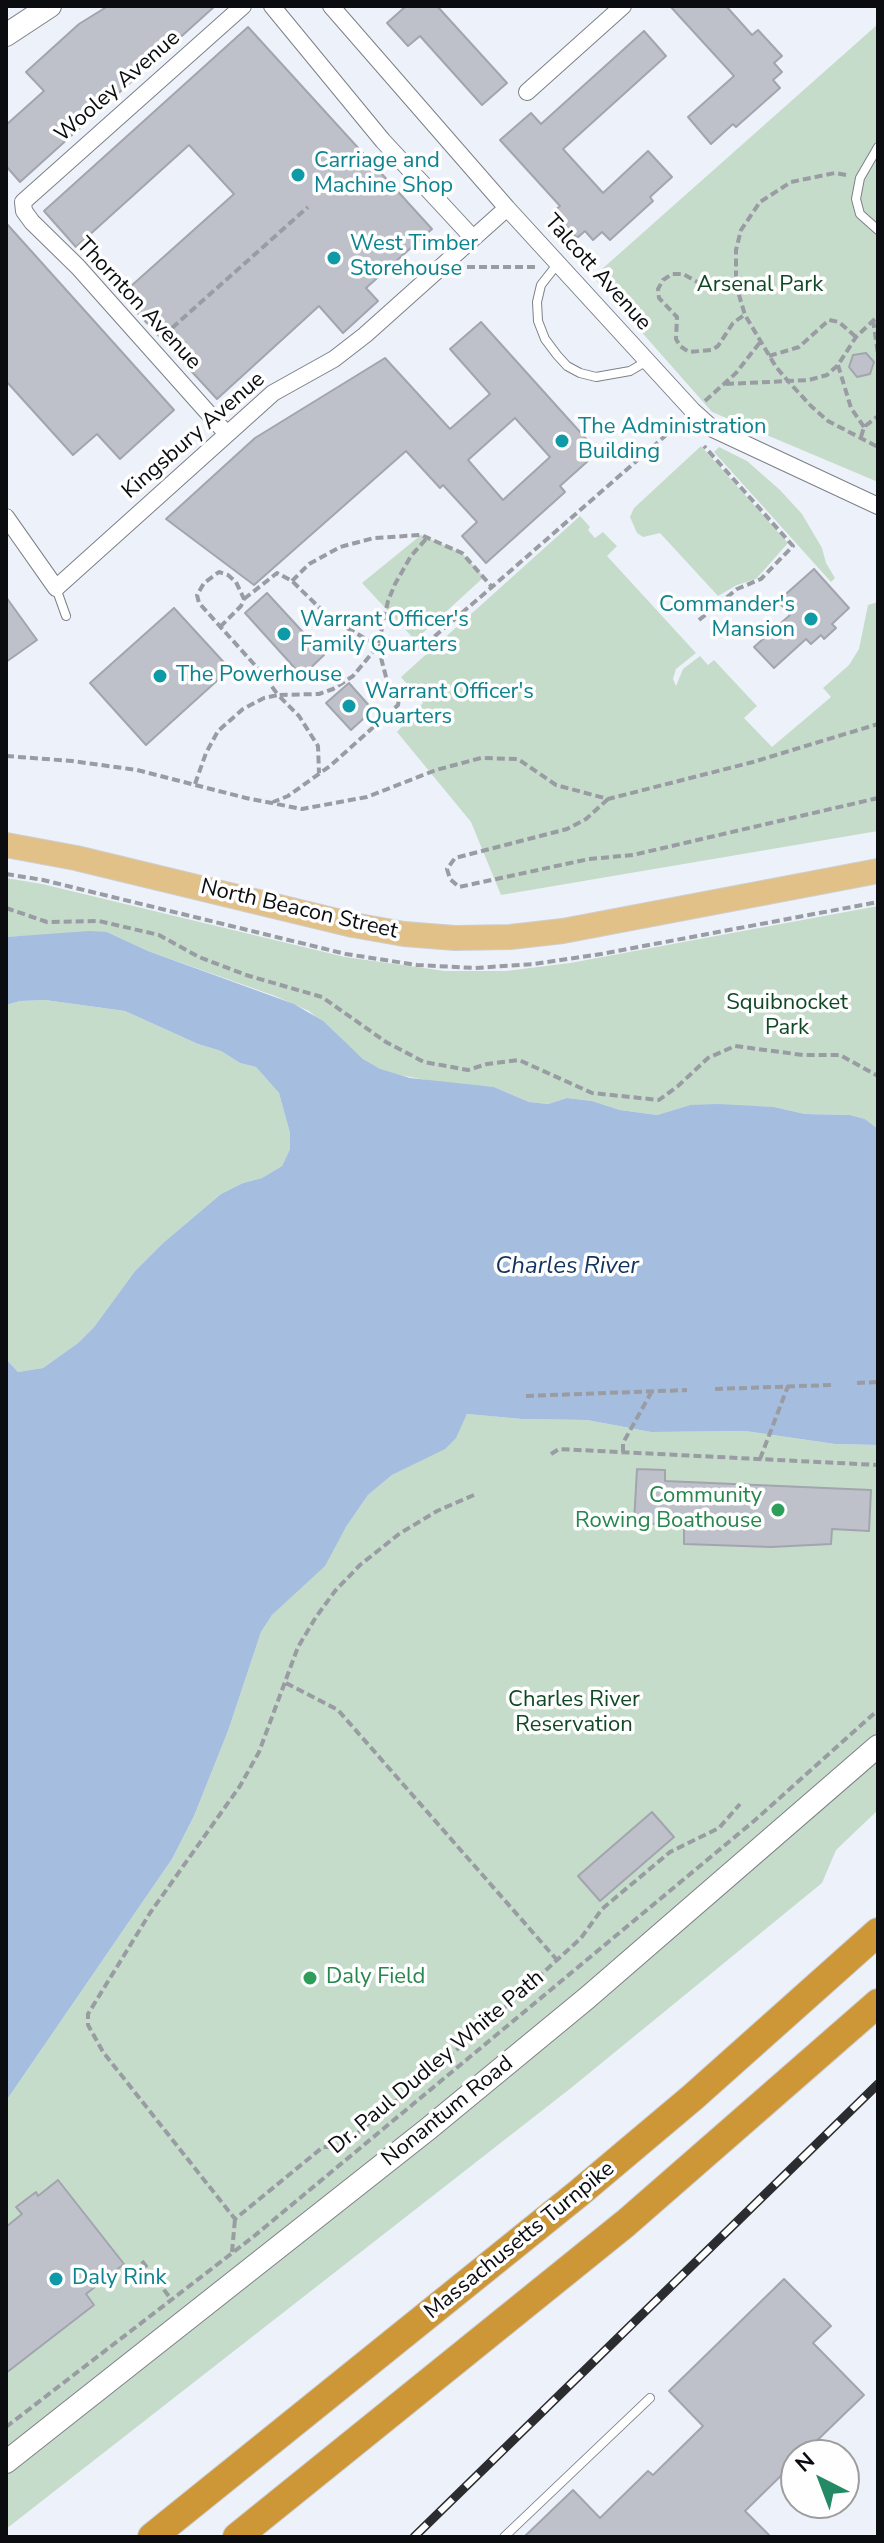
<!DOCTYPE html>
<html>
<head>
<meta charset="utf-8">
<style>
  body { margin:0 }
  #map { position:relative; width:884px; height:2543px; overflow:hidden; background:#edf1fa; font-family:"Nunito Sans",sans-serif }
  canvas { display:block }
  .frame { position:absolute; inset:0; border:8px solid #0b0c0f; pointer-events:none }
  .north { position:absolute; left:780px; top:2439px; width:80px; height:80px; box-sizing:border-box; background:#fefefe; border:2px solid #9d9d9e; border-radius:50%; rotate:318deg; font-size:22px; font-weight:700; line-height:32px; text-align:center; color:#0b0c0f }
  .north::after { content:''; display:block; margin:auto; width:28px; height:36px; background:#248a66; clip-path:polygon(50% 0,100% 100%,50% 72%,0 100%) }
</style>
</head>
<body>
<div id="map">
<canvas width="884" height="2543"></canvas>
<div class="frame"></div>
<div class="north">N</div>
</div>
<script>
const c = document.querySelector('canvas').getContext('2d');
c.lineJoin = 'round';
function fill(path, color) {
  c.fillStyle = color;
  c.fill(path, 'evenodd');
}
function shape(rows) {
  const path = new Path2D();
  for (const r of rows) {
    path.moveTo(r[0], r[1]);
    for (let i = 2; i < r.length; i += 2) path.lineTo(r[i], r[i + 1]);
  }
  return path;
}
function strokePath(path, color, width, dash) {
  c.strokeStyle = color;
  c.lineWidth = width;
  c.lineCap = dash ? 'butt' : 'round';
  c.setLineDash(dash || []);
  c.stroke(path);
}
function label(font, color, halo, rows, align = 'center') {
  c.font = font + ' "Nunito Sans",sans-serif';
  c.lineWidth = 7;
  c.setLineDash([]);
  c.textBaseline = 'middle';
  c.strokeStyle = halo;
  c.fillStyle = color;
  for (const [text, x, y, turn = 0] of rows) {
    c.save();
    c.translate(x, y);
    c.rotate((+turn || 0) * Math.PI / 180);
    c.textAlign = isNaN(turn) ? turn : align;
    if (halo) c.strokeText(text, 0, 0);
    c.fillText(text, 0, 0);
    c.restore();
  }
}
fill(shape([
  [878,24,878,482,712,412,593,277],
  [701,446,788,543,756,579,737,585,718,596,660,533,643,537,637,533,630,517,634,508],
  [719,447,747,461,780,490,802,514,822,548,826,563,835,578,831,582,714,452],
  [580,516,590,527,588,530,595,538,603,532,617,546,607,556,696,653,676,669,673,679,676,686,683,669,700,656,708,665,714,660,757,706,744,718,772,747,831,697,823,688,849,665,859,649,868,605,878,602,878,831,501,895,471,822,397,732,423,703,401,677],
  [421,535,462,553,484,577,415,640,362,583],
  [6,878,42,884,345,957,445,971,506,971,570,963,878,906,878,1129,865,1119,850,1115,805,1114,774,1107,690,1105,657,1115,620,1110,592,1101,567,1098,548,1104,529,1102,494,1087,448,1084,394,1074,380,1070,363,1059,309,1011,275,996,148,951,107,932,6,937],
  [45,1000,125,1011,198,1044,221,1051,240,1063,256,1067,279,1093,290,1133,290,1149,282,1166,262,1178,243,1183,221,1194,163,1243,135,1271,94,1327,78,1343,43,1368,18,1372,6,1359,6,1005,20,1001],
  [467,1414,522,1419,587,1420,651,1432,745,1431,835,1444,878,1445,878,1810,836,1850,822,1883,571,2088,6,2529,6,2101,172,1859,194,1816,228,1731,261,1632,272,1615,324,1566,346,1527,368,1495,392,1475,445,1448,456,1437]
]), '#c6dcca');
fill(shape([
  [89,931,107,932,148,951,294,1004,323,1021,363,1059,380,1069,410,1078,494,1087,529,1102,548,1104,567,1098,592,1101,620,1110,657,1115,690,1105,718,1104,774,1107,805,1114,850,1115,865,1119,878,1129,878,1445,835,1444,745,1431,651,1432,587,1420,522,1419,467,1414,456,1438,445,1449,392,1475,368,1495,346,1527,325,1566,272,1615,261,1632,228,1731,194,1816,172,1859,6,2101,6,1359,18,1372,43,1368,78,1343,94,1327,135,1271,163,1243,221,1194,243,1183,262,1178,282,1166,290,1149,290,1133,279,1093,256,1067,240,1063,221,1051,198,1044,125,1011,45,1000,20,1001,6,1005,6,937]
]), '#a5bdde');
const building = shape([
  [108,6,215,6,20,182,6,166,6,125,44,91,26,72,79,24,108,6],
  [406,6,437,6,507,83,482,105,420,36,408,46,387,23,406,6],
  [670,6,726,6,752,35,758,30,782,56,774,63,782,72,773,80,780,88,736,127,733,124,711,144,688,117,734,76,670,6],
  [248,27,432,229,366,288,378,301,343,333,319,306,217,399,121,295,234,194,189,145,76,247,44,211,248,27],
  [644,31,666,56,563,149,603,193,648,151,672,177,650,197,653,201,610,240,602,232,593,240,585,231,577,238,553,212,560,206,500,140,531,113,541,124,644,31],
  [6,223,174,410,120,459,97,434,73,455,6,381,6,223],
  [481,322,598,452,560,486,565,492,486,563,462,536,477,522,443,485,440,488,406,451,254,585,166,519,255,438,385,358,450,429,490,394,450,349,481,322],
  [515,418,550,457,503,500,468,460,515,418],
  [866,353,874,362,870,374,857,377,849,367,853,355,866,353],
  [814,569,849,608,832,624,836,628,824,639,821,635,811,644,806,639,774,668,754,647,790,615,778,601,814,569],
  [267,593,324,655,302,676,245,613,267,593],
  [6,597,37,640,6,662,6,597],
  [174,608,230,669,146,745,90,683,174,608],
  [349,683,373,710,351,730,326,703,349,683],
  [637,1469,665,1470,665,1481,871,1490,869,1531,832,1529,831,1544,771,1547,684,1544,684,1525,634,1523,637,1469],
  [652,1812,674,1837,600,1901,578,1876,652,1812],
  [58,2180,124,2264,86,2294,94,2305,6,2373,6,2227,22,2214,16,2207,36,2192,38,2196,58,2180],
  [784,2279,831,2326,813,2343,864,2395,802,2455,796,2455,796,2461,745,2511,771,2537,524,2537,573,2490,600,2518,648,2471,653,2475,703,2426,669,2391,784,2279]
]);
fill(building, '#bec1ca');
strokePath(building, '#a2a5ad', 2);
const lane = shape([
  [878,147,860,178,856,199,860,214,878,230],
  [559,262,541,285,537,302,538,321,545,339,557,355,567,366,580,373,596,377,630,371,647,361],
  [56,588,66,616],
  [504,2537,650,2398]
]);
const street = shape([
  [272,6,383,141,472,237],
  [331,6,507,208,693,411,713,429,878,506],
  [527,92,623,6],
  [226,433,78,267,32,222,24,211,23,202,243,6],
  [6,517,56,588,273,393,334,359,365,335,507,208]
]);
const secondary = shape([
  [6,35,50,6],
  [6,2462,428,2129,587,1998,878,1746]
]);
const primary = shape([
  [6,845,76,858,353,925,404,934,455,938,510,937,563,931,878,871]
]);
const highway = shape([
  [152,2537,579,2193,693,2097,878,1932],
  [237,2537,626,2223,878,2003]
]);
strokePath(lane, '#7d8088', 10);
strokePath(street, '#7d8088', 18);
strokePath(secondary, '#7d8088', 24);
strokePath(primary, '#cececf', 26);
strokePath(highway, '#cececf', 30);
strokePath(shape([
  [846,175,835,173,791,182,760,202,741,230,736,250,736,285,745,315,776,367,788,381,811,406,828,421,878,447],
  [467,267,536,267],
  [736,285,721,290,710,289,683,274,672,274,663,280,658,289,659,298,677,317,676,339,680,346,689,352,712,350,718,346,733,323,744,315],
  [873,320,878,354],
  [163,336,308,207],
  [769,356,799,347,829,320,839,322,856,337],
  [838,365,851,408,864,427],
  [726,384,809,380,827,375,838,365,856,337,878,316],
  [705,401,736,373,761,341],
  [861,437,864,427,878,416],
  [292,581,309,564,340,547,374,538,421,535,462,553,492,587,680,423],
  [244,599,277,573,292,581,330,618,378,646,387,681,399,698,398,705,330,766,288,796,273,802],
  [699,620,737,589,761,579,793,546,704,446],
  [220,627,241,606,244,599,236,582,228,575,219,572,204,583,197,595,199,603,262,673,278,695,319,694,333,689,353,676,378,646,388,601,395,584,411,556,427,538],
  [378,646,417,648,428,642,492,587],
  [6,756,72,761,137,770,246,798,302,809,367,797,436,770,481,758,518,759,556,785,608,799,753,762,878,724],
  [195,784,206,753,218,731,243,709,264,698,278,695,299,716,318,746,319,773],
  [608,799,586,819,567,829,455,858,447,869,450,879,459,887,589,859,633,855,878,798],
  [6,874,43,880,346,954,417,965,475,968,534,964,601,954,878,902],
  [6,908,47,922,99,921,159,935,199,957,246,975,322,997,386,1042,424,1062,468,1070,487,1064,519,1060,592,1093,659,1100,678,1086,708,1058,735,1046,803,1055,840,1055,878,1076],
  [857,1383,878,1382],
  [715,1389,831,1385],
  [526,1396,687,1390],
  [623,1452,623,1443,652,1391],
  [551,1454,559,1449,878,1465],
  [760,1459,788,1386],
  [474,1495,437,1511,399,1534,360,1565,335,1591,316,1617,298,1647,259,1752,240,1786,150,1913,88,2014,88,2025,103,2052,235,2219,323,2147,341,2147,473,2036,557,1960,581,1938,602,1909,670,1852,719,1828,740,1804],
  [286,1683,338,1710,557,1960],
  [232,2252,235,2219],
  [142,2261,171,2299],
  [6,2427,253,2237,754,1821,878,1710]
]), '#999ca2', 4, [8, 4]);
strokePath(lane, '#fff', 8);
strokePath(street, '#fff', 16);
strokePath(secondary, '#fff', 22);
strokePath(primary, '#e1c188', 24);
strokePath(highway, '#cd9738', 28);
const rail = shape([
  [414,2537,878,2084]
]);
strokePath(rail, '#2a2c30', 9);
strokePath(rail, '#fefefe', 6, [18]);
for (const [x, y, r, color] of [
  [298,175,8,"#0f9aa8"],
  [334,258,8,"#0f9aa8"],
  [562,441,8,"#0f9aa8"],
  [811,619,8,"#0f9aa8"],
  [284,634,8,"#0f9aa8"],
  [160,676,8,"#0f9aa8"],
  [349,706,8,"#0f9aa8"],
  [778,1510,8,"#2e9e5b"],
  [310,1978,8,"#2e9e5b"],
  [56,2279,8,"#0f9aa8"]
]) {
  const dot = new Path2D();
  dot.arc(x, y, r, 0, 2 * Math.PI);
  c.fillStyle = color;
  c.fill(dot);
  strokePath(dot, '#fefefe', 3);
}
label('22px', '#0b0c0f', '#fefefe', [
  ["Wooley Avenue",118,87,-41],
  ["Talcott Avenue",597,273,48],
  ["Thornton Avenue",138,304,47],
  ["Kingsbury Avenue",194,436,-41],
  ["North Beacon Street",299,910,13],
  ["Dr. Paul Dudley White Path",437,2063,-40],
  ["Nonantum Road",448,2112,-39],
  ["Massachusetts Turnpike",520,2241,-39]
]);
label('22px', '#0d838f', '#fefefe', [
  ["Carriage and",314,162],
  ["Machine Shop",314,187],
  ["West Timber",350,245],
  ["Storehouse",350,270],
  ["The Administration",578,428],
  ["Building",578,453],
  ["Commander's",795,606,"right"],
  ["Mansion",795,631,"right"],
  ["Warrant Officer's",300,621],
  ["Family Quarters",300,646],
  ["The Powerhouse",176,676],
  ["Warrant Officer's",365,693],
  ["Quarters",365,718],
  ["Daly Rink",72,2279]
], 'left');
label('22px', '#104825', '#fefefe', [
  ["Arsenal Park",760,286],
  ["Squibnocket",787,1004],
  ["Park",787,1029],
  ["Charles River",574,1701],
  ["Reservation",574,1726]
]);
label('22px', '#27864d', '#fefefe', [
  ["Community",762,1497],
  ["Rowing Boathouse",762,1522],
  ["Daly Field",326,1978,"left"]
], 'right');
label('italic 24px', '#12335d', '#fefefe', [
  ["Charles River",567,1267]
]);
</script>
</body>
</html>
